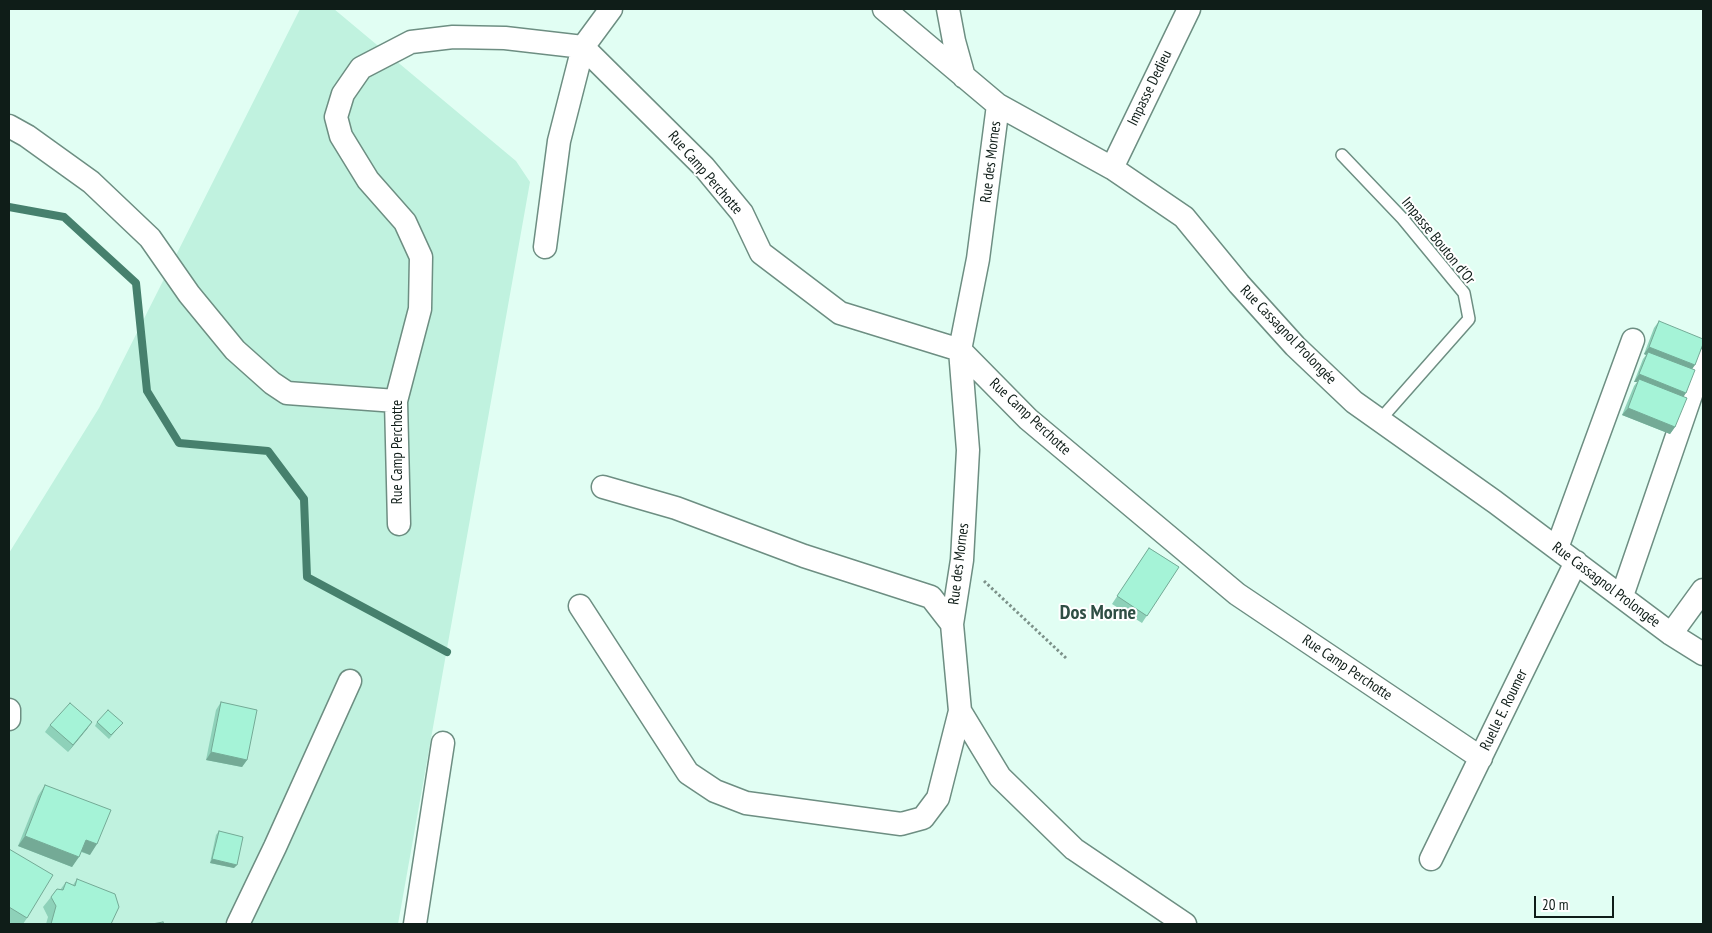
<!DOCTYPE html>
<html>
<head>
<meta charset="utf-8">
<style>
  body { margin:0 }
  #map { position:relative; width:1712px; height:933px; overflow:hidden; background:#e1fef3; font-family:"PT Sans Narrow",sans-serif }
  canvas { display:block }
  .frame { position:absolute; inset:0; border:10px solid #0f1d18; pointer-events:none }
  .scale { position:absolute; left:1534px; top:896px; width:80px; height:22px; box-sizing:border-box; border:2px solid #0f1d18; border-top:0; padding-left:6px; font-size:15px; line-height:18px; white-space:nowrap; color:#0f1d18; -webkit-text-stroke:4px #fff; paint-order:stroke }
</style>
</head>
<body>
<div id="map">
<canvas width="1712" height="933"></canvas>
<div class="frame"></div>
<div class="scale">20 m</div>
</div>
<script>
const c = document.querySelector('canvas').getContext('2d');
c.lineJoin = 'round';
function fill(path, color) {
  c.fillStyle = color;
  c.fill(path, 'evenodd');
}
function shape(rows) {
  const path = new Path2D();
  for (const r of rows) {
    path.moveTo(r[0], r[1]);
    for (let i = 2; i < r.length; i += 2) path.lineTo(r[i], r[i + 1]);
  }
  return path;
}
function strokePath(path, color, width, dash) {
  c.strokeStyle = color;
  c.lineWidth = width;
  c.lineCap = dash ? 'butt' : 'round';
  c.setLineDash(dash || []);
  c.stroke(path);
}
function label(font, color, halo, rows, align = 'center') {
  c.font = font + ' "PT Sans Narrow",sans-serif';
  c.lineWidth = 4;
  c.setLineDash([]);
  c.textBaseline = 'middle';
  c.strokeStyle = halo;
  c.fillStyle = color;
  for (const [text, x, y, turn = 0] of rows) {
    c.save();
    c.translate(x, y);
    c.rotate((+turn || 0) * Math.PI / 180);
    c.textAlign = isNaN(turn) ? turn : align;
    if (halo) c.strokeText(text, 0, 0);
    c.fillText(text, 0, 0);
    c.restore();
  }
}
fill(shape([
  [300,9,334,9,516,161,530,182,398,924,9,924,9,553,99,408]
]), '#c0f2df');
strokePath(shape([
  [9,207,64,217,136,283,147,391,179,443,268,451,304,499,307,577,447,652]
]), '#46806d', 8);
const lane = shape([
  [1342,155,1403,219,1464,293,1469,319,1379,421]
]);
const street = shape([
  [884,9,998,105,1112,168,1184,217,1239,284,1295,346,1354,402,1495,502,1671,634,1703,654],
  [948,9,954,41,964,77],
  [998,105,978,259,960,350,968,450,962,560,952,624,960,711,1000,777,1074,849,1185,924],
  [9,126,27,136,91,182,150,238,189,294,235,350,272,383,287,393,396,401],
  [1112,168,1189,9],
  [545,247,559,141,583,47,611,9],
  [603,487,676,508,804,556,931,597,952,624],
  [399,524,396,401,420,309,421,257,405,222,368,180,341,136,336,117,343,94,361,68,411,42,453,37,505,38,583,47,704,167,742,213,761,253,840,313,960,350,1028,419,1237,594,1481,758],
  [1557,548,1633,340],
  [1622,596,1703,360],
  [580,606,688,773,715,791,746,803,901,824,923,818,938,798,960,711],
  [1671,634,1703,590],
  [9,710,9,719],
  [1431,859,1576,562],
  [238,924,275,847,350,681],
  [415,924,443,743]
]);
strokePath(lane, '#6d8e82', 14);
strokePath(street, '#6d8e82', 25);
strokePath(shape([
  [984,581,1066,658]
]), '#7c9189', 3, [2.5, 2.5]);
strokePath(lane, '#fff', 11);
strokePath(street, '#fff', 22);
fill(shape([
  [1659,321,1692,369,1675,427,1670,434,1622,415,1634,386,1637,382,1634,382,1643,359,1646,355,1644,354,1654,328],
  [1149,548,1179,567,1142,623,1112,604],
  [221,702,247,760,242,767,206,760,216,710],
  [92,722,87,729,68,752,45,732,50,725],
  [97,722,120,726,109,739,95,726],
  [45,785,90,855,81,852,72,867,18,846,38,796],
  [219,831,234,868,210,863,216,835],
  [9,849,27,918,23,924,12,924,9,922],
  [77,879,111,924,46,924,48,917,43,907,51,897,60,890,66,882,73,885]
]), '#8ed1b9');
fill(shape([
  [1649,347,1695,365,1690,372,1648,352,1646,355,1644,354],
  [1639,374,1686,393,1681,400,1639,379,1637,382,1634,382],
  [1628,408,1675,427,1670,434,1622,415],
  [92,722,87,729,68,752,73,745],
  [211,752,247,760,242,767,206,760],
  [25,836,79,857,72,867,18,846],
  [86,840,97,844,90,855,78,850],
  [212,859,237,865,234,868,210,863]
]), '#74aa96');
const building = shape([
  [1659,321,1703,339,1703,344,1695,365,1649,347,1659,321],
  [1648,352,1695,370,1686,393,1639,374,1648,352],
  [1639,379,1687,398,1675,427,1628,408,1639,379],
  [1149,548,1179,567,1147,616,1117,596,1149,548],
  [221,702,257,710,247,760,211,752,221,702],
  [70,703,92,722,73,745,50,725,70,703],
  [108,710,123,723,111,735,97,722,108,710],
  [45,785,111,810,97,844,86,840,79,857,25,836,45,785],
  [219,831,243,837,237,865,212,859,219,831],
  [9,849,53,875,27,918,9,907,9,849],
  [77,879,115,894,119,907,111,924,51,924,56,906,51,897,57,889,63,890,66,882,75,886,77,879],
  [163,922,164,924,152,924,163,922]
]);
fill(building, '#a5f3d7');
strokePath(building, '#74aa96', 1);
label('15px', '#0f1d18', '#fff', [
  ["Impasse Dedieu",1150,88,-64],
  ["Rue des Mornes",991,162,-83],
  ["Rue Camp Perchotte",705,173,49],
  ["Impasse Bouton d'Or",1438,241,51],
  ["Rue Cassagnol Prolongée",1288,335,46],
  ["Rue Camp Perchotte",1030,417,43],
  ["Rue Camp Perchotte",398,452,-90],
  ["Rue des Mornes",959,564,-83],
  ["Rue Cassagnol Prolongée",1606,585,37],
  ["Rue Camp Perchotte",1347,668,34],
  ["Ruelle E. Roumer",1504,710,-64]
]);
label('bold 20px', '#2f4e44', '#fff', [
  ["Dos Morne",1098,613]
]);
</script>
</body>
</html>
